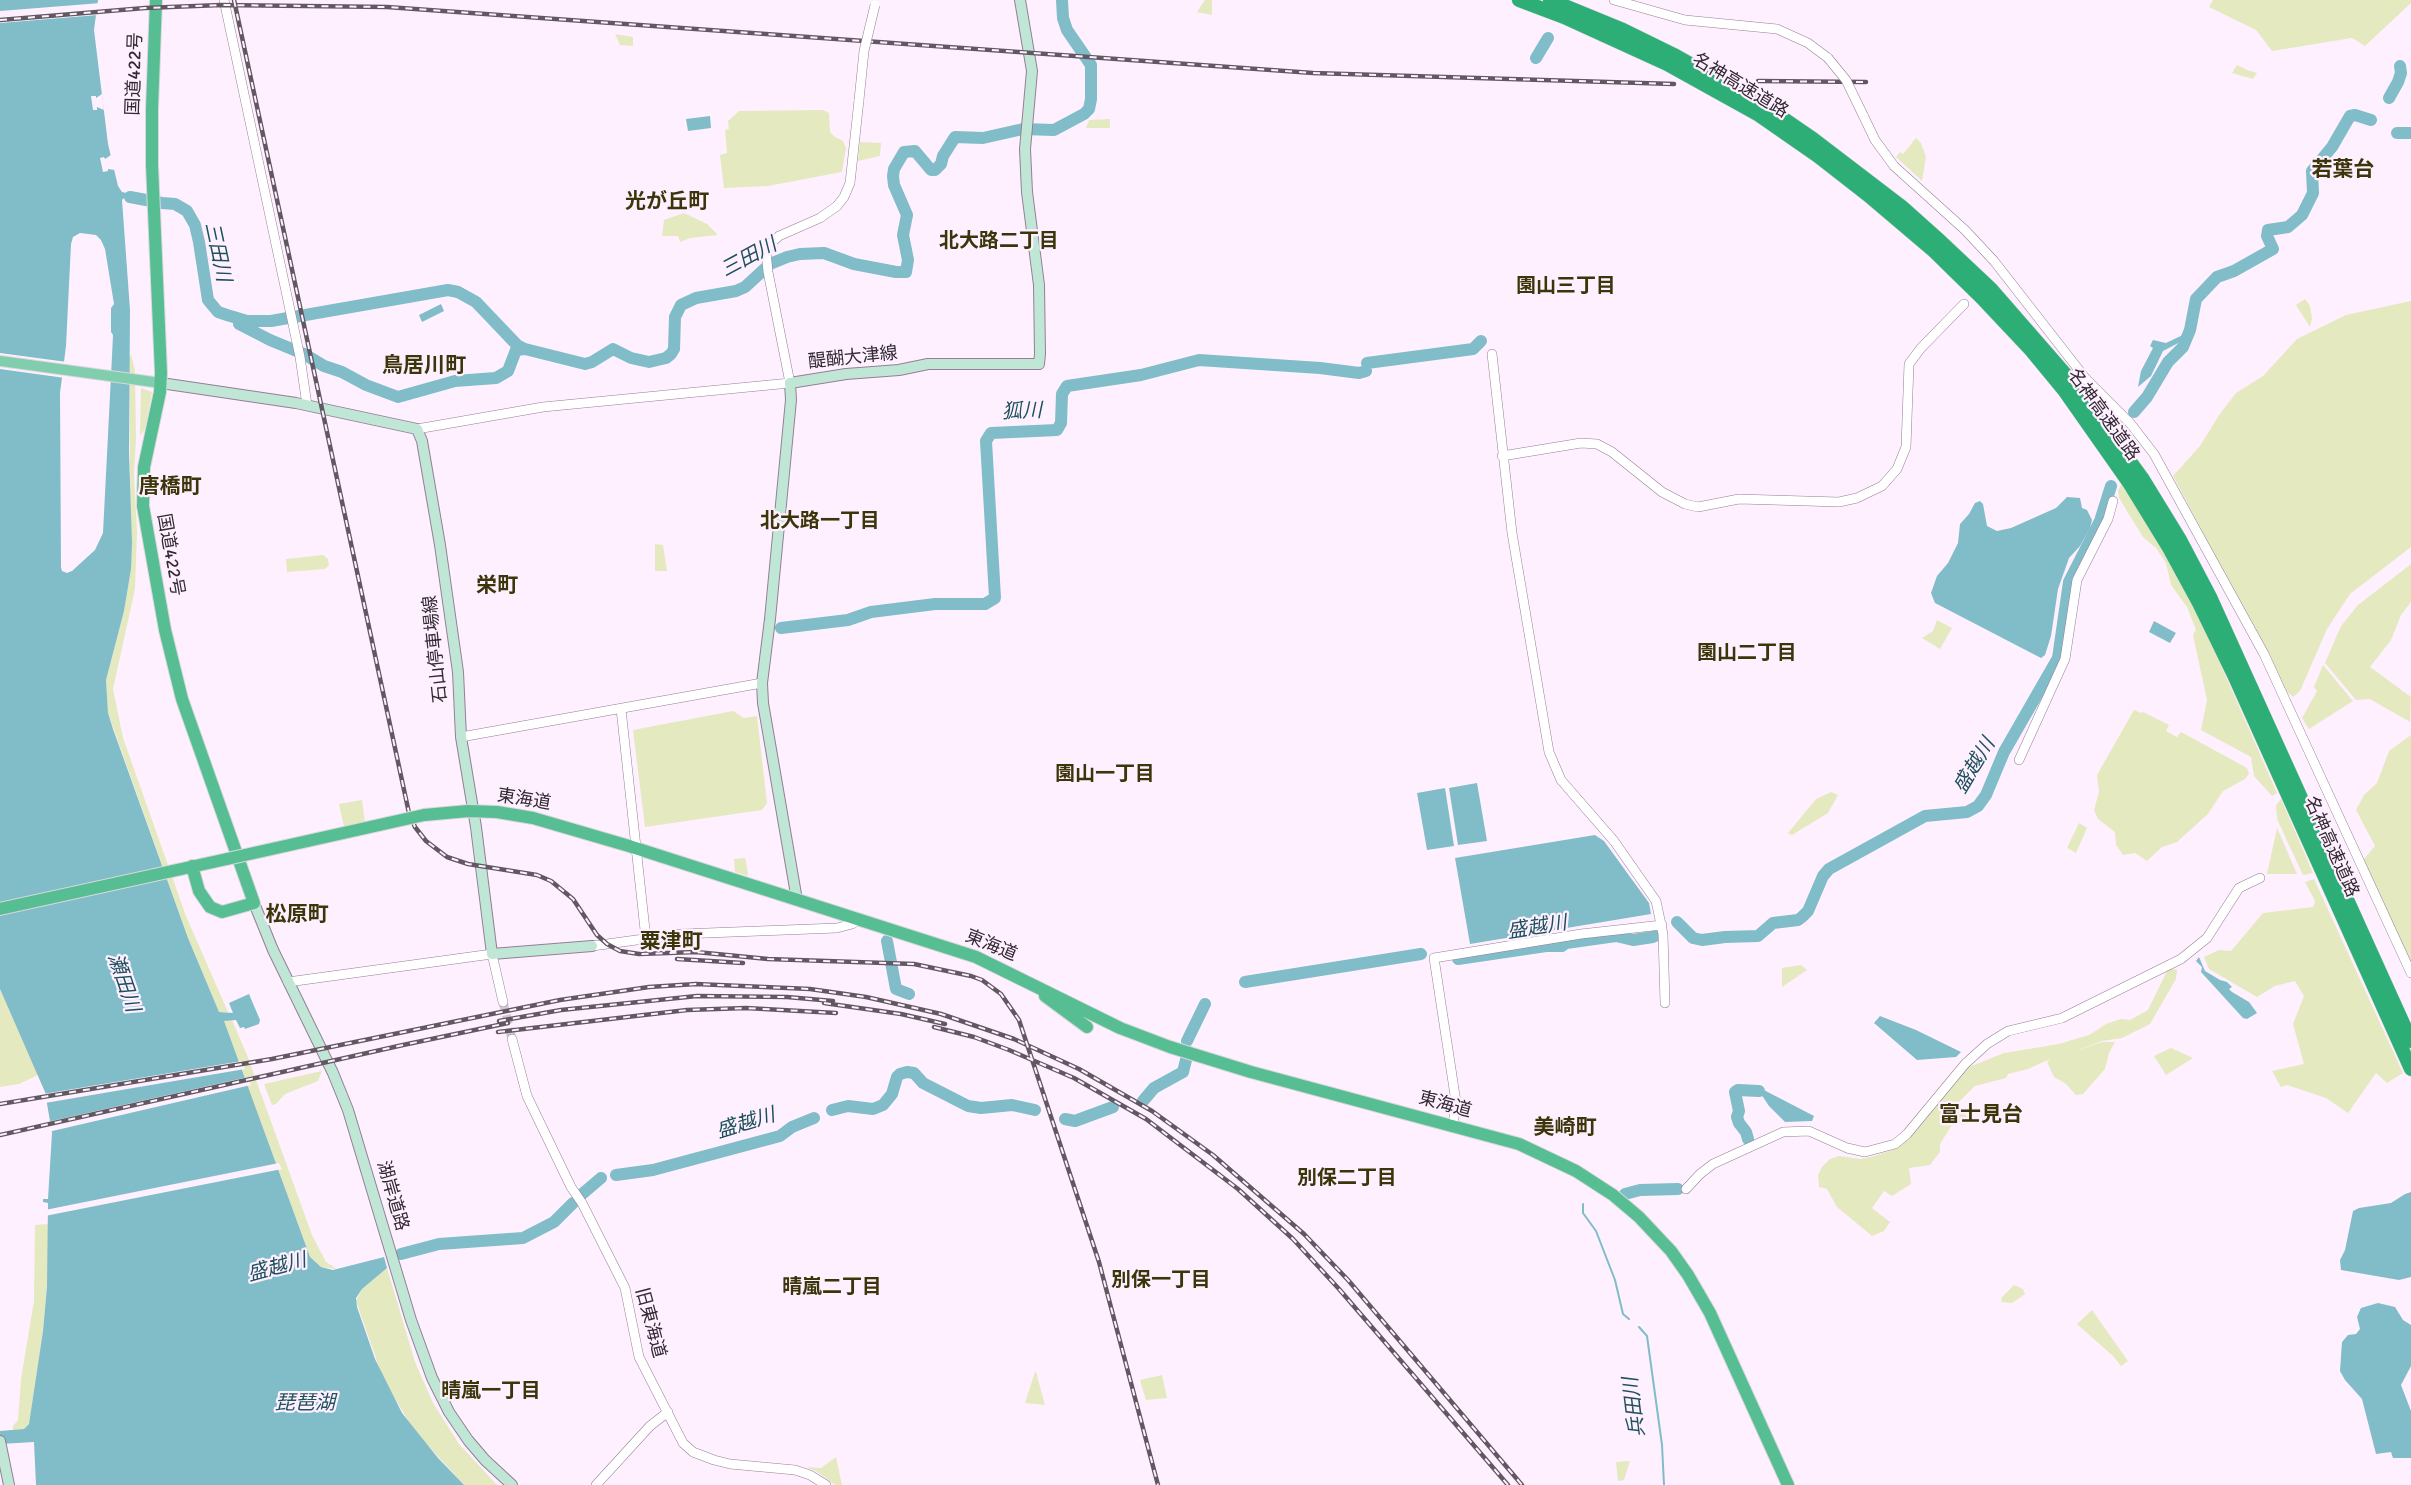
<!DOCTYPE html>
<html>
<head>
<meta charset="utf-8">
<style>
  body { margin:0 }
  canvas { display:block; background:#fef0ff }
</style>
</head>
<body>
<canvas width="2411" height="1485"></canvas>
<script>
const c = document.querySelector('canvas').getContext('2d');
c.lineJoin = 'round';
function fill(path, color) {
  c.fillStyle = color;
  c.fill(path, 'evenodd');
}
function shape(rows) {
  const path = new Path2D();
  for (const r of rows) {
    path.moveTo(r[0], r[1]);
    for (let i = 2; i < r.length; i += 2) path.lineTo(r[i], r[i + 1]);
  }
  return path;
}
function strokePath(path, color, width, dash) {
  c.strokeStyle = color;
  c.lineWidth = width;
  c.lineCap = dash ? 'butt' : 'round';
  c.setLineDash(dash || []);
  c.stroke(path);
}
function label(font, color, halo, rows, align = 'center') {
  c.font = font + ' Signika,"Noto Sans JP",sans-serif';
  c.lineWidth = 4.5;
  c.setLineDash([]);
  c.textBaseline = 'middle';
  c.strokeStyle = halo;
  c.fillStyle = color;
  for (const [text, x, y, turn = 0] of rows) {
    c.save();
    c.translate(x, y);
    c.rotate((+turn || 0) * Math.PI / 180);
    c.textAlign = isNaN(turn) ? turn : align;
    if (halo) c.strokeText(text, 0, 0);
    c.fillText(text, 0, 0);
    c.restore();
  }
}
fill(shape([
  [1205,0,1212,0,1212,15,1197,12],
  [2213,0,2411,0,2411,3,2365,46,2352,38,2272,51,2256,30,2209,7],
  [615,34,633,37,633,46,620,45],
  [2237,65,2247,70,2257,73,2253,79,2232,73],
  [823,110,829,113,830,132,835,137,843,141,846,148,842,172,768,186,724,188,720,155,727,153,725,130,729,129,728,121,739,111],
  [1110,119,1110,128,1086,128,1089,120],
  [1916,138,1921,143,1926,157,1922,181,1896,157,1900,152,1903,154],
  [860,142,881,143,880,156,858,161],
  [684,213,707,224,718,235,690,238,680,242,678,236,662,236,664,220],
  [2305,299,2310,306,2312,319,2310,327,2296,305],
  [2411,301,2411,547,2350,594,2327,629,2300,691,2293,697,2287,692,2173,476,2200,446,2219,415,2236,393,2263,376,2297,339,2346,315],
  [131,355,135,370,136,438,134,475,137,532,135,589,113,689,123,738,186,916,228,1012,219,1012,188,938,108,713,106,680,124,611,131,569,129,356],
  [141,388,152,392,145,429,140,436],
  [2122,483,2174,569,2205,629,2277,793,2272,796,2254,776,2251,757,2201,730,2207,700,2193,635,2196,630,2187,607,2171,585,2166,563,2156,548,2143,537,2119,498,2118,491],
  [655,544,663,545,667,571,655,571],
  [323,555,328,559,329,565,325,569,287,572,286,559],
  [2411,564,2411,602,2401,615,2391,640,2370,667,2411,697,2410,722,2370,699,2356,700,2325,663,2341,626,2358,605],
  [1937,620,1952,628,1940,649,1922,638,1933,631],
  [2323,665,2353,701,2309,729,2302,718,2317,691,2314,687],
  [2134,710,2141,713,2143,712,2169,725,2166,731,2177,737,2181,732,2247,768,2249,774,2245,779,2223,791,2208,814,2177,842,2162,847,2147,861,2135,853,2123,855,2116,845,2115,832,2098,819,2094,810,2099,792,2097,775],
  [733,711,744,718,757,716,767,803,762,810,645,827,633,730],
  [2411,735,2411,964,2363,860,2375,846,2356,810,2364,795,2377,783,2389,751],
  [1831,792,1838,795,1828,813,1792,835,1788,833,1816,799],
  [2281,799,2313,873,2303,875,2277,819,2276,805],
  [362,800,365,822,344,827,339,804],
  [2079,823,2087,828,2076,853,2067,848],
  [2277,828,2297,874,2267,874],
  [745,858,747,867,748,876,735,872,734,859],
  [2314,879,2403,1073,2387,1083,2376,1073,2348,1113,2326,1098,2287,1085,2281,1087,2272,1071,2304,1064,2293,1024,2304,996,2295,981,2275,986,2257,997,2209,969,2204,957,2219,950,2231,951,2263,913,2313,907,2315,901,2305,882],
  [1801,965,1807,970,1782,987,1782,968],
  [2171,968,2177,970,2176,979,2150,1024,2122,1038,2102,1041,2072,1052,2102,1042,2115,1042,2109,1053,2105,1069,2083,1094,2076,1095,2066,1084,2054,1077,2047,1062,2050,1059,2028,1069,2008,1074,2006,1078,1975,1086,1957,1104,1968,1118,1963,1125,1955,1120,1940,1144,1940,1152,1930,1165,1909,1168,1911,1184,1892,1196,1884,1191,1872,1208,1890,1222,1884,1231,1872,1236,1837,1207,1827,1189,1819,1187,1818,1175,1822,1167,1830,1159,1839,1156,1860,1159,1871,1157,1895,1149,1906,1140,1964,1069,2004,1053,2059,1044,2089,1035,2106,1024,2121,1019,2130,1020,2148,1010,2167,971],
  [0,989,38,1075,19,1084,0,1087],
  [232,1020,247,1055,312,1235,326,1262,337,1269,321,1267,310,1257,223,1021],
  [2171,1048,2193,1058,2166,1075,2154,1056],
  [322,1071,318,1081,285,1094,276,1104,272,1105,264,1084],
  [49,1224,49,1259,43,1331,29,1425,24,1429,13,1430,13,1426,18,1420,21,1379,34,1301,35,1225],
  [387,1268,415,1362,433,1403,459,1444,497,1485,464,1485,413,1429,383,1378,356,1301,362,1289],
  [2014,1285,2023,1289,2025,1294,2012,1303,2002,1302,2001,1298],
  [2092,1310,2128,1361,2121,1366,2113,1356,2077,1324],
  [1035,1372,1036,1372,1045,1405,1025,1403],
  [1162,1375,1167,1398,1146,1400,1140,1380],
  [836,1457,842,1485,835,1485,816,1471,806,1467,821,1468],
  [1630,1461,1624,1480,1618,1481,1616,1462]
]), '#e5e9bf');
fill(shape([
  [0,0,98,0,94,30,108,144,118,186,122,192,145,197,146,203,124,198,122,200,130,310,129,452,132,543,131,569,124,611,106,680,108,713,113,729,188,938,219,1012,233,1013,229,1003,249,994,260,1020,259,1024,245,1029,244,1027,240,1028,236,1020,224,1021,310,1257,321,1267,333,1270,384,1257,387,1268,362,1289,356,1298,357,1307,375,1359,402,1413,438,1458,464,1485,36,1485,34,1442,0,1444,0,1431,24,1429,29,1424,43,1331,47,1286,48,1203,43,1202,43,1199,48,1199,52,1133,45,1092,0,989],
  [80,233,96,235,101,240,105,249,114,304,111,308,111,332,113,335,112,356,103,533,95,550,72,571,67,573,62,571,61,567,60,393,66,346,71,244,73,237],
  [710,116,711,128,688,131,686,119],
  [441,304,444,311,422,322,419,315],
  [2187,333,2186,339,2163,351,2151,376,2138,387,2141,371,2153,348,2150,346,2153,340,2166,343],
  [2067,497,2080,498,2082,508,2087,510,2092,520,2090,528,2080,546,2069,558,2058,589,2051,636,2045,655,2041,658,1935,603,1931,593,1937,576,1948,563,1958,543,1960,524,1969,514,1975,503,1980,501,1983,504,1987,526,1997,531,2011,528,2056,508],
  [2154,621,2176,633,2170,643,2149,632],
  [1477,783,1487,841,1458,845,1449,788],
  [1445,788,1454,846,1427,850,1417,793],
  [1595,835,1604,841,1649,903,1651,914,1470,944,1455,858],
  [2199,957,2205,971,2220,980,2227,982,2232,987,2229,989,2232,992,2249,1002,2257,1013,2247,1019,2243,1018,2201,972,2202,967,2196,961],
  [1880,1016,1916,1030,1961,1052,1956,1057,1917,1060,1874,1023],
  [1760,1088,1814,1116,1812,1121,1785,1122,1769,1106,1759,1091],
  [2411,1192,2411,1277,2399,1280,2341,1270,2340,1260,2345,1250,2353,1211,2359,1208,2391,1203,2405,1194],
  [2378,1303,2395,1307,2403,1320,2411,1325,2411,1366,2401,1385,2411,1411,2411,1458,2393,1458,2391,1452,2376,1454,2362,1399,2345,1380,2340,1371,2342,1342,2348,1335,2356,1334,2360,1329,2357,1317,2361,1308]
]), '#81bcc9');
fill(shape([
  [101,3,98,15,0,23,0,11],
  [102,94,104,110,97,107,97,110,93,110,91,96,96,96,96,98],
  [111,155,115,170,108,169,108,171,103,172,100,158,104,157,105,159],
  [0,353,67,362,65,378,0,369],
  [242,1061,245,1069,45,1103,43,1094],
  [248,1077,251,1085,48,1132,47,1122],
  [279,1163,282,1169,45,1216,45,1210]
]), '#fef0ff');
strokePath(shape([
  [1583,1204,1583,1213,1596,1231,1615,1280,1623,1314,1629,1319],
  [1639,1327,1647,1336,1662,1445,1664,1485]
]), '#81bcc9', 2);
strokePath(shape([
  [1536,58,1548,38],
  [2389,98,2398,82,2401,73,2400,66],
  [2397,133,2411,133],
  [130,197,162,203,175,204,187,211,195,225,199,242,208,300,218,312,227,315,247,321,271,321,448,290,458,292,476,302,517,345,525,349,585,364,592,362,613,349,631,358,649,362,666,358,671,354,674,349,675,317,681,305,696,298,736,291,745,287,770,264,787,257,800,254,824,253,854,264,896,272,906,272,908,260,903,235,907,215,894,185,893,176,894,169,904,152,915,151,931,170,935,170,941,164,943,156,955,137,983,138,1023,129,1054,130,1084,114,1089,109,1091,99,1091,65,1067,30,1063,18,1062,0],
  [239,324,270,340,304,354,324,366,342,372,366,385,398,397,455,381,496,378,508,371,516,350,525,349],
  [1367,363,1473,349,1481,341],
  [2134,412,2147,397,2168,362,2183,347,2190,330,2196,299,2217,277,2234,271,2273,249,2267,236,2268,230,2288,227,2302,215,2313,193,2312,171,2332,147,2350,116,2355,115,2371,120],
  [781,628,848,620,871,612,935,604,985,604,995,598,986,441,991,433,1057,430,1061,423,1062,394,1067,386,1141,375,1199,360,1320,368,1359,373,1366,371],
  [1677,922,1693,938,1702,940,1725,937,1758,936,1773,923,1798,920,1802,917,1808,911,1823,876,1829,869,1925,816,1967,812,1978,806,1986,795,2004,752,2058,658,2069,582,2100,521,2111,486],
  [887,941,896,989,909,994],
  [1458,959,1546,946,1562,946,1566,943,1616,936,1633,940,1653,937,1657,935],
  [1245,982,1421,954],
  [1187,1041,1205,1004],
  [1143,1101,1154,1088,1183,1072,1186,1060],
  [832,1110,848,1106,873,1109,883,1105,892,1094,897,1077,900,1074,907,1072,914,1073,923,1083,968,1106,981,1108,1012,1105,1035,1110],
  [1065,1119,1075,1121,1113,1107],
  [1748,1139,1746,1132,1739,1123,1737,1117,1739,1111,1735,1092,1738,1090,1759,1091],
  [616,1175,653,1170,780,1136,792,1127,814,1118],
  [1625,1194,1640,1190,1678,1189],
  [581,1195,601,1178],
  [401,1254,439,1244,523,1238,554,1222,573,1203]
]), '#81bcc9', 12);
strokePath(shape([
  [503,1002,512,1039]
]), '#d5c8d6', 9, [9, 4.5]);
const tertiary = shape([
  [224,0,300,357,307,405],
  [1614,0,1685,20,1777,29,1808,43,1828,58],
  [1863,115,1875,140,1894,166,1965,230,1994,261,2086,379,2130,423,2154,454,2264,654,2411,973],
  [1492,354,1512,533,1549,752,1561,780,1614,841,1656,901,1663,934,1665,1003],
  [417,429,543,407,790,383,768,272,766,252,770,244,779,236,820,218,837,206,844,197,850,183,859,100],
  [1502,456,1581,443,1597,444,1612,452,1662,492,1685,504,1698,507,1739,499,1839,502,1857,498,1882,486,1897,469,1906,447,1909,364,1921,348,1964,304],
  [621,709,646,939],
  [461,737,762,683],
  [2019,760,2065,659,2077,580,2108,519,2113,501],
  [592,946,681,934,837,928,852,924,859,919],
  [288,982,492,954,503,1002],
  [512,1039,527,1096,571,1187,582,1203,625,1288,639,1357,683,1443,693,1452,714,1460,730,1464,795,1470,810,1475,826,1485],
  [1453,1126,1456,1102,1434,958,1581,934,1662,925],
  [1686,1189,1700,1174,1713,1164,1783,1132,1809,1131,1847,1148,1865,1152,1895,1144,1907,1134,1965,1064,1987,1044,2008,1031,2062,1018,2181,959,2207,938,2239,888,2260,878],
  [596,1485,650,1426,668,1412]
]);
const secondary = shape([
  [161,383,296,403,417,429,422,441,440,545,458,672,461,737,476,827,492,954,592,946],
  [797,900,763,703,762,683,770,619,791,400,790,383,846,374,899,370,928,364,1039,364,1040,354,1039,285,1027,192,1025,149,1032,71,1020,0],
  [254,903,273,950,333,1073,348,1110,411,1320,432,1378,449,1412,468,1440,485,1460,512,1485],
  [0,1441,9,1485]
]);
const primary = shape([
  [0,361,161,383]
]);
const trunk = shape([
  [156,0,152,109,152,165,161,373,160,392,144,467,143,506,165,630,182,699,254,903,222,912,210,907,199,891,192,866],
  [629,846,976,957,1120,1028,1170,1047,1251,1072,1519,1144,1576,1171,1613,1195,1639,1217,1671,1251,1688,1275,1710,1313,1788,1485],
  [0,909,227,859],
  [1045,996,1087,1027]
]);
const motorway = shape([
  [1519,0,1564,17,1667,64,1759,115,1818,156,1868,195,1934,251,1982,298,2031,350,2064,390,2130,484,2168,546,2199,603,2234,675,2411,1069],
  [1550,0,1623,30,1676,56,1765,106,1813,139,1902,207,1940,241,1991,289,2073,383,2142,478,2180,540,2210,597,2411,1041]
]);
strokePath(tertiary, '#947f95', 10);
strokePath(secondary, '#947f95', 12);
strokePath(primary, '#dad8da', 12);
strokePath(trunk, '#dad8da', 14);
strokePath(motorway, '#dad8da', 15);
strokePath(tertiary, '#fff', 9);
strokePath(secondary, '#c0e7d6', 10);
strokePath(primary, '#80cead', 10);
strokePath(trunk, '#56be92', 12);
strokePath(motorway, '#2cae76', 14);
const rail = shape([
  [234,0,409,813,415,827,426,841,447,857,468,864,537,875,551,881,573,899,597,935,607,944,620,951,639,954,696,952,768,959,914,964,971,976,982,980,1001,994,1019,1020,1099,1262,1158,1485],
  [0,20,145,8,221,5,387,7,1313,73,1674,84],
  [1758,81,1866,82],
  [677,959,743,963],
  [824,1003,901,1014,945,1024],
  [499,1021,561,1010,697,996,787,997,833,1001],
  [934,1027,974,1037,1009,1050,1074,1078,1146,1119,1238,1189,1293,1239,1339,1289,1508,1485],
  [498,1032,687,1010,746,1008,836,1013],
  [0,1104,272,1059,560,1000,649,987,696,984,810,989,866,997,941,1014,1014,1039,1079,1069,1152,1111,1213,1155,1304,1234,1348,1280,1522,1485],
  [0,1135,403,1045,508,1023]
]);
strokePath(rail, '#625862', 4.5);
strokePath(rail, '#fef0ff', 2, [7]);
const tertiaryBridge = shape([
  [1828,58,1846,80,1863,115],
  [859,100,864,51,875,5]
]);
const trunkBridge = shape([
  [227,859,424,815,468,811,497,812,533,818,629,846]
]);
strokePath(tertiaryBridge, '#947f95', 10, []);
strokePath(trunkBridge, '#dad8da', 14, []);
strokePath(tertiaryBridge, '#fff', 9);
strokePath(trunkBridge, '#56be92', 12);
label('18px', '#322932', '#fef0ff', [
  ["国道422号",135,74,-88],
  ["名神高速道路",1740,86,31],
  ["醍醐大津線",853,358,-6],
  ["名神高速道路",2103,415,54],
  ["国道422号",170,555,80],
  ["石山停車場線",436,649,-96],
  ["東海道",524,800,9],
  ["名神高速道路",2331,847,66],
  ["東海道",991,946,22],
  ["東海道",1445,1105,15],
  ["湖岸道路",392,1196,74],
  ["旧東海道",650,1323,75]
]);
label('bold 20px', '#3c350a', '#fef0ff', [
  ["北大路二丁目",999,242],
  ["園山三丁目",1566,287],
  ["北大路一丁目",820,522],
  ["園山二丁目",1747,654],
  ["園山一丁目",1105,775],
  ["別保二丁目",1347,1179],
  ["別保一丁目",1161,1281],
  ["晴嵐二丁目",832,1288],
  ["晴嵐一丁目",491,1392]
]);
label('italic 20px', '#1e515b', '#fef0ff', [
  ["三田川",217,252,78],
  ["三田川",749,258,-28],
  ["狐川",1022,412,-2],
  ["盛越川",1975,766,-59],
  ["盛越川",1537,928,-9],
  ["瀬田川",123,983,71],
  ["盛越川",746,1124,-17],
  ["盛越川",277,1268,-15],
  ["琵琶湖",305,1404],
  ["兵田川",1635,1407,-97]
]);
label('bold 21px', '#3c350a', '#fef0ff', [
  ["若葉台",2343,170],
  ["光が丘町",667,202],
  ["鳥居川町",424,366],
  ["唐橋町",170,487],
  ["栄町",497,586],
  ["松原町",297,915],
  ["粟津町",671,942],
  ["富士見台",1981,1115],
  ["美崎町",1565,1128]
]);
</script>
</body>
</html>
